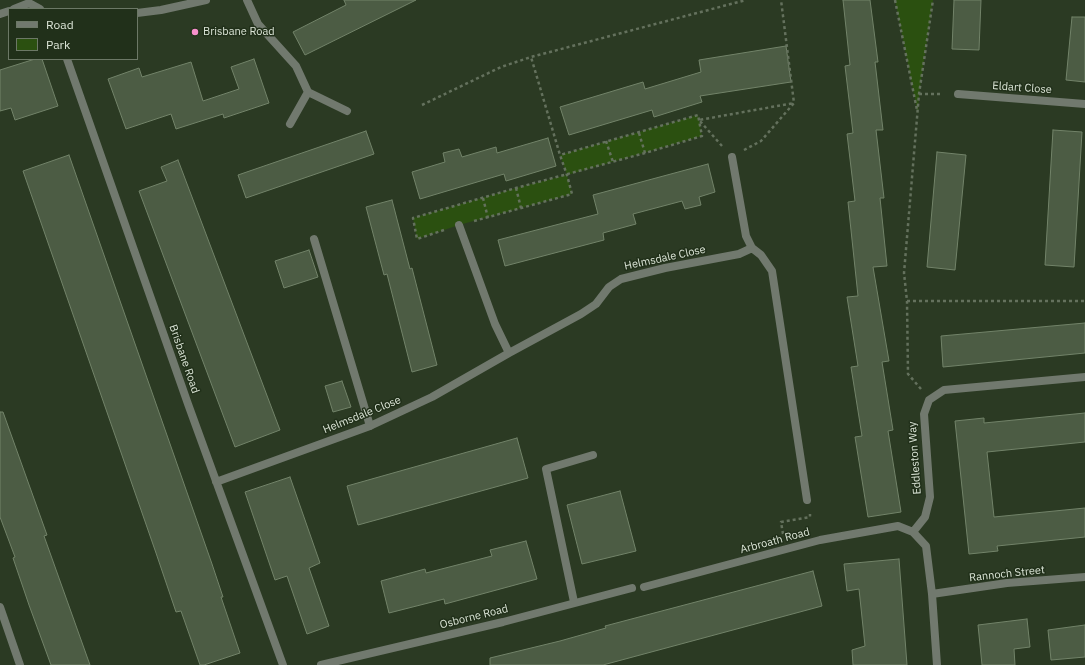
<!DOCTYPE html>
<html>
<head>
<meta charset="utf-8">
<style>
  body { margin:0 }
  #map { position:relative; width:1085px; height:665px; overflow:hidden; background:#2b3a23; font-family:"IBM Plex Sans",sans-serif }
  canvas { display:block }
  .legend { position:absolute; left:8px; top:8px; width:130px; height:52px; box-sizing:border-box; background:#21301a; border:1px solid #6c7866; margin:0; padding:5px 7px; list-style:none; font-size:12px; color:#dce5d7 }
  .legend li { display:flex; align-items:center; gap:8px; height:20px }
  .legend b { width:20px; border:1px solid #6c7866 }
</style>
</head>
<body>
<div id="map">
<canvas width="1085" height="665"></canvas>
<ul class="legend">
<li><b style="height:5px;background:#71796e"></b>Road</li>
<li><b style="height:11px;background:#2b5010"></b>Park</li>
</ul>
</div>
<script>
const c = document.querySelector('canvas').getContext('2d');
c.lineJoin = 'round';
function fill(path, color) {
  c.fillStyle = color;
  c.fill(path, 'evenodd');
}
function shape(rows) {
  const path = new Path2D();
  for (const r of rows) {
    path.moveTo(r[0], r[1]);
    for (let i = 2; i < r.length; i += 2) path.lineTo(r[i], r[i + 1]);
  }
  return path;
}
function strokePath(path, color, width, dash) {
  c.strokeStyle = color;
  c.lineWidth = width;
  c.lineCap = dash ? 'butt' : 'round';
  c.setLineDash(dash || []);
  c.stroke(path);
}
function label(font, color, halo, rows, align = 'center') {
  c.font = font + ' "IBM Plex Sans",sans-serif';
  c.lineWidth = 3;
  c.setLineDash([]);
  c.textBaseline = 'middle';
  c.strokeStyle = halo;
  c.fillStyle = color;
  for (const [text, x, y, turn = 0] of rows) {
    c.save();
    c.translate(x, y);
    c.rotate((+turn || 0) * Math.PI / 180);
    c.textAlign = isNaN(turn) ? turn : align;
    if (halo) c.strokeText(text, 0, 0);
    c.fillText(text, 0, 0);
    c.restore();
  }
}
fill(shape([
  [895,0,933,0,919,94,918,114],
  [698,115,702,136,567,175,572,194,459,225,417,239,413,218,516,188,567,175,560,155]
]), '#2b5010');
const building = shape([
  [344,0,416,0,305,55,293,32,346,5,344,0],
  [843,0,870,0,878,62,875,62,883,130,876,130,884,198,880,198,887,266,873,267,889,361,882,362,893,430,888,431,901,512,868,517,855,437,862,436,851,367,858,366,847,297,858,296,848,202,855,201,847,134,853,133,845,66,850,65,843,0],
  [954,0,981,0,979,50,952,49,954,0],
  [1072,17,1085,17,1085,82,1066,80,1072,17],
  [786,46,791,82,700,96,702,102,654,117,652,110,569,135,560,107,643,82,645,89,701,72,699,60,786,46],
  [35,59,42,59,58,106,15,120,11,108,0,111,0,70,35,59],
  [254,59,269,103,224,118,223,114,176,129,171,114,126,129,108,79,139,68,142,77,191,62,203,101,239,89,231,67,254,59],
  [1053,130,1082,132,1074,267,1045,265,1053,130],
  [366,131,374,154,246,198,238,175,366,131],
  [548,138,556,166,506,181,504,174,420,199,412,172,445,162,443,153,459,149,462,157,496,147,497,153,548,138],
  [937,152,966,155,955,270,927,267,937,152],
  [69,155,212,564,223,597,221,597,240,653,204,665,200,665,181,611,176,612,156,553,23,171,69,155],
  [178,160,280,430,235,447,139,191,167,181,161,167,178,160],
  [708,164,715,192,699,197,701,205,685,209,682,201,633,214,636,224,603,233,604,240,505,266,498,240,598,214,593,195,708,164],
  [392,200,410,269,412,268,437,365,412,372,387,274,384,275,366,207,392,200],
  [309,250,318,277,284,288,275,261,309,250],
  [1085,323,1085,353,943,367,941,336,1085,323],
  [342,381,351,407,333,412,325,386,342,381],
  [0,412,3,412,47,535,44,536,90,665,51,665,29,605,13,558,15,557,0,517,0,412],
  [1085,413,1085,442,987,452,994,517,1085,508,1085,537,997,546,998,551,969,554,955,421,984,418,984,423,1085,413],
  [517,438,528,478,358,525,347,486,517,438],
  [290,477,320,563,309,568,329,626,307,634,287,576,275,580,245,492,290,477],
  [620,491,636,551,582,564,567,505,620,491],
  [526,541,537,579,445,604,444,599,389,613,381,581,425,569,426,573,492,556,490,550,526,541],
  [899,559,907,665,853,665,852,650,865,646,859,589,847,591,844,564,899,559],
  [813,571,822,606,603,665,490,665,490,658,560,641,606,628,605,626,813,571],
  [1027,619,1030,647,1014,649,1015,665,982,665,978,625,1027,619],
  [1085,625,1085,657,1051,660,1048,630,1085,625]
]);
fill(building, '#4c5c44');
strokePath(building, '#728369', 1);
strokePath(shape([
  [895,0,917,110],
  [919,94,943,94],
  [422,105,501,67,531,57,746,0],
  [639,133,645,153],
  [606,141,613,162],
  [722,146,699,120,794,103],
  [744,150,761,141,794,103,781,0],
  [516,188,521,208],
  [483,198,488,218],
  [474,221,572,194,567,175,560,155,531,57],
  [444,230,417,239,413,218,516,188,645,153,702,136,698,115,560,155],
  [907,301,1085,301],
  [921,389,908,374,907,301,904,273,919,94,933,0],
  [783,534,781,522,810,517,810,514]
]), '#64715d', 2.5, [3, 3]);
strokePath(shape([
  [314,239,370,426],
  [574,602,546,469,593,455]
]), '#71796e', 8);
strokePath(shape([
  [247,0,258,24,296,66,308,92,290,124],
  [67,59,188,404,283,665],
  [308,92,347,111],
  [958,94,1085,104],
  [732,157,746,236,752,248,761,255,772,271,807,500],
  [459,225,495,324,509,353],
  [216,482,370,426,432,397,509,353,581,314,596,304,609,287,621,279,665,268,739,254,752,248],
  [644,587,820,540,898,526,913,532],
  [932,594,1007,583,1085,577],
  [0,607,20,665],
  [321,665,503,622,632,588],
  [937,665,932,594,926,546,913,532,925,517,930,497,924,414,929,400,944,390,1085,377]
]), '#71796e', 8);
strokePath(shape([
  [14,9,29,3,40,9],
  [137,13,161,10,206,0],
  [0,14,9,11]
]), '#71796e', 8);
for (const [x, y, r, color] of [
  [195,32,4,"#f890cc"]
]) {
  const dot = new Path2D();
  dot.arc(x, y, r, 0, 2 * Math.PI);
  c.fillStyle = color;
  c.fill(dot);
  strokePath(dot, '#21301a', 1.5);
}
label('11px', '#dce5d7', '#21301a', [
  ["Brisbane Road",203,32]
], 'left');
label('11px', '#dce5d7', '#21301a', [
  ["Eldart Close",1022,88,4],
  ["Helmsdale Close",665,258,-12],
  ["Brisbane Road",184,359,71],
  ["Helmsdale Close",362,415,-22],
  ["Eddleston Way",915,458,-94],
  ["Arbroath Road",775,541,-15],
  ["Rannoch Street",1007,574,-6],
  ["Osborne Road",474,617,-14]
]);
</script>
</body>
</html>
